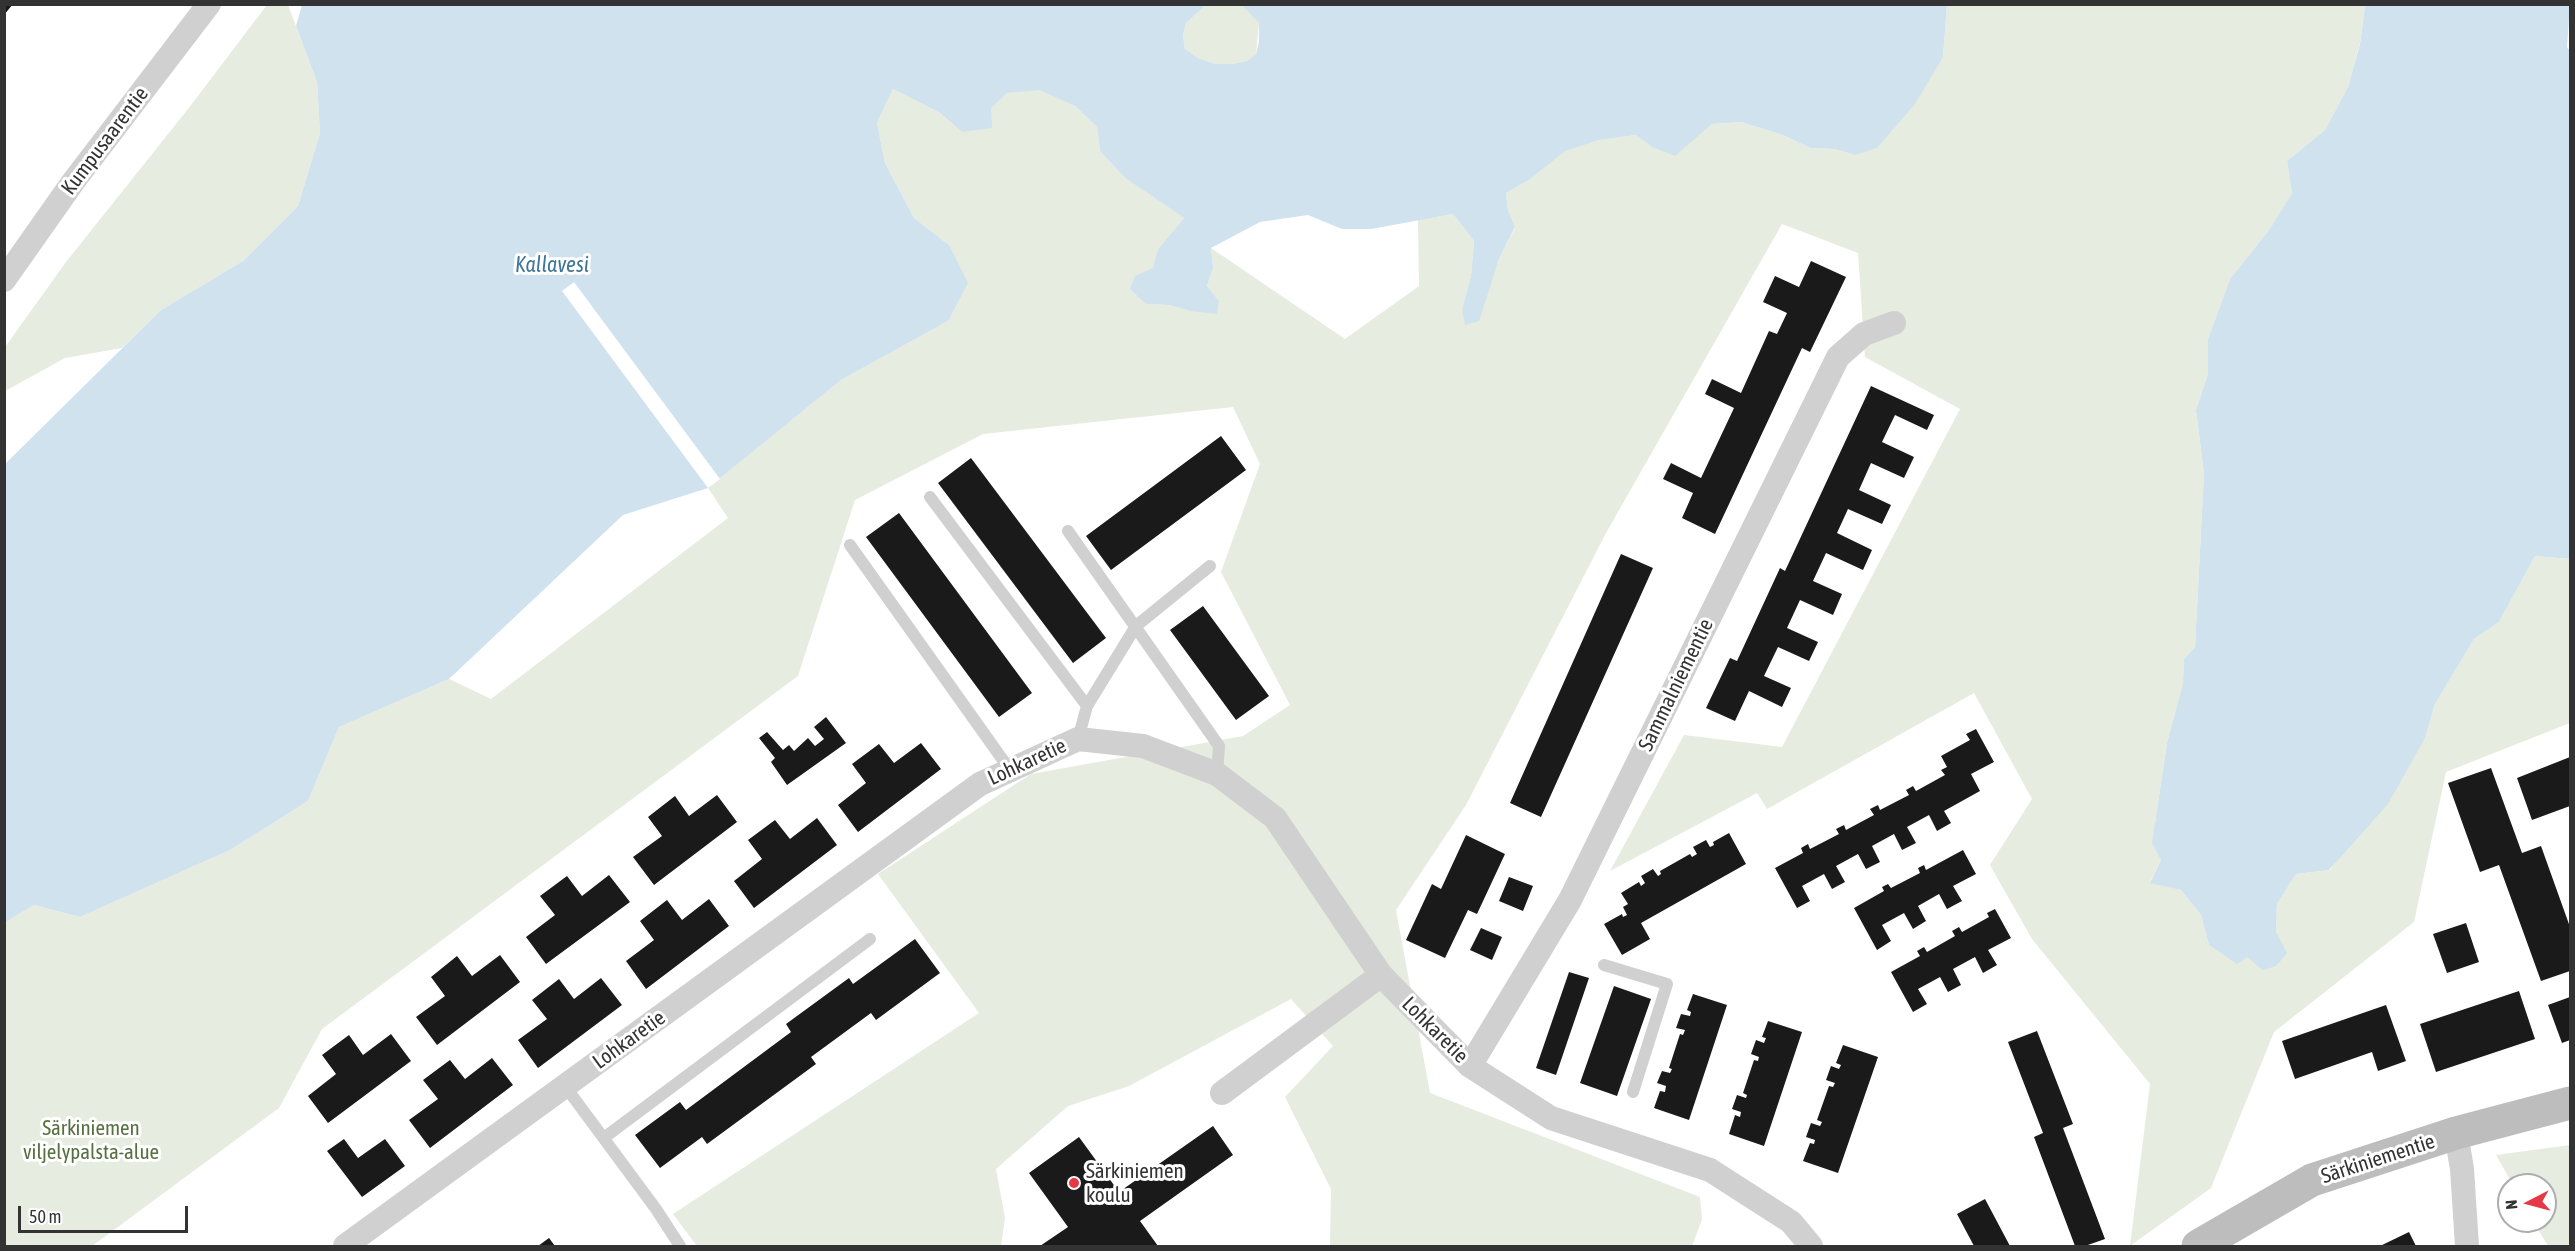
<!DOCTYPE html>
<html>
<head>
<meta charset="utf-8">
<style>
  body { margin:0 }
  #map { position:relative; width:2575px; height:1251px; overflow:hidden; background:#fff; font-family:"Asap Condensed",sans-serif }
  canvas { display:block }
  .frame { position:absolute; inset:0; border:6px solid #333; pointer-events:none }
  .north { position:absolute; left:2497px; top:1173px; width:60px; height:60px; box-sizing:border-box; background:#fff; border:2px solid #adadad; border-radius:50%; rotate:264deg; font-size:16px; font-weight:700; line-height:24px; text-align:center; color:#333 }
  .north::after { content:''; display:block; margin:auto; width:21px; height:27px; background:#e63946; clip-path:polygon(50% 0,100% 100%,50% 72%,0 100%) }
  .scale { position:absolute; left:18px; top:1206px; width:170px; height:27px; box-sizing:border-box; border:3px solid #333; border-top:0; padding-left:8px; font-size:18px; line-height:21px; white-space:nowrap; color:#333; -webkit-text-stroke:4px #fff; paint-order:stroke }
</style>
</head>
<body>
<div id="map">
<canvas width="2575" height="1251"></canvas>
<div class="frame"></div>
<div class="north">N</div>
<div class="scale">50 m</div>
</div>
<script>
const c = document.querySelector('canvas').getContext('2d');
c.lineJoin = 'round';
function fill(path, color) {
  c.fillStyle = color;
  c.fill(path, 'evenodd');
}
function shape(rows) {
  const path = new Path2D();
  for (const r of rows) {
    path.moveTo(r[0], r[1]);
    for (let i = 2; i < r.length; i += 2) path.lineTo(r[i], r[i + 1]);
  }
  return path;
}
function strokePath(path, color, width, dash) {
  c.strokeStyle = color;
  c.lineWidth = width;
  c.lineCap = dash ? 'butt' : 'round';
  c.setLineDash(dash || []);
  c.stroke(path);
}
function label(font, color, halo, rows, align = 'center') {
  c.font = font + ' "Asap Condensed",sans-serif';
  c.lineWidth = 6;
  c.setLineDash([]);
  c.textBaseline = 'middle';
  c.strokeStyle = halo;
  c.fillStyle = color;
  for (const [text, x, y, turn = 0] of rows) {
    c.save();
    c.translate(x, y);
    c.rotate((+turn || 0) * Math.PI / 180);
    c.textAlign = isNaN(turn) ? turn : align;
    if (halo) c.strokeText(text, 0, 0);
    c.fillText(text, 0, 0);
    c.restore();
  }
}
fill(shape([
  [267,5,288,5,317,82,320,133,298,206,243,261,161,310,122,348,65,358,5,391,5,347,66,262,188,109],
  [1206,5,1242,5,1247,7,1259,23,1256,54,1247,61,1233,64,1216,64,1198,58,1185,49,1183,36,1186,23],
  [1947,5,2365,5,2360,43,2348,87,2325,130,2287,161,2292,193,2269,230,2230,279,2208,339,2208,374,2196,410,2204,473,2195,647,2184,659,2183,683,2167,743,2155,823,2161,860,2150,882,2181,890,2201,915,2209,945,2276,932,2277,904,2296,874,2330,870,2425,738,2435,704,2474,639,2499,622,2535,556,2570,559,2570,723,2446,772,2414,922,2274,1032,2211,1188,2130,1246,2150,1084,2032,939,1990,865,2032,799,1974,693,1767,809,1757,793,1610,871,1684,735,1782,747,1960,409,1865,357,1858,253,1782,224,1606,533,1466,805,1396,910,1430,1093,1700,1197,1702,1219,1692,1246,1330,1246,1331,1189,1285,1097,1333,1046,1291,999,1129,1086,1068,1106,996,1169,1005,1218,1001,1246,697,1246,673,1214,979,1013,878,874,1031,774,1243,736,1290,705,1221,572,1260,464,1233,407,983,434,855,500,798,676,322,1029,279,1108,92,1246,5,1246,4,922,34,905,80,917,230,850,308,801,339,727,449,679,491,699,728,518,708,488,752,452,841,380,948,321,949,245,914,218,885,163,877,123,893,89,940,113,962,132,1007,93,1040,89,1075,106,1097,127,1100,151,1125,178,1184,218,1158,249,1146,304,1169,305,1190,311,1219,301,1207,286,1213,268,1211,248,1345,339,1419,286,1418,220,1453,214,1474,241,1471,276,1462,309,1490,285,1499,259,1515,228,1508,210,1506,193,1529,180,1565,150,1599,140,1636,135,1652,147,1675,155,1712,124,1741,122,1783,135,1810,148,1835,149,1855,155,1943,57],
  [2570,1145,2570,1246,2548,1246,2533,1221,2545,1221,2545,1185,2513,1185,2496,1155]
]), '#e6ecdf');
fill(shape([
  [302,5,1206,5,1186,23,1183,36,1185,49,1198,58,1216,64,1233,64,1247,61,1256,54,1259,41,1259,23,1242,5,1947,5,1943,57,1915,104,1877,148,1855,155,1835,149,1810,148,1783,135,1741,122,1712,124,1675,156,1652,147,1636,135,1599,140,1565,151,1529,180,1506,193,1508,210,1515,227,1499,259,1479,321,1465,325,1462,309,1471,276,1474,241,1453,214,1371,229,1342,229,1308,215,1260,222,1211,248,1213,268,1207,286,1219,301,1217,314,1190,311,1169,305,1146,304,1130,289,1135,276,1153,268,1158,249,1184,218,1125,178,1100,151,1097,127,1075,106,1040,90,1007,93,991,108,992,128,962,132,940,113,893,89,877,123,885,163,914,218,949,245,968,283,948,321,841,380,708,488,623,515,449,679,339,727,308,801,230,850,80,917,34,905,5,922,5,464,161,310,243,261,298,206,320,133,317,82,296,26],
  [2365,5,2570,5,2567,47,2570,51,2570,559,2535,556,2499,622,2474,639,2435,704,2425,738,2388,804,2329,870,2296,874,2277,904,2276,932,2287,953,2276,966,2263,970,2247,957,2237,964,2209,945,2201,915,2181,890,2150,883,2161,860,2152,843,2167,743,2183,683,2184,659,2195,647,2204,473,2196,410,2208,374,2208,339,2230,279,2269,230,2292,193,2287,161,2325,130,2348,87,2360,44]
]), '#cfe2ee');
fill(shape([
  [574,282,720,479,708,488,562,291]
]), '#fff');
fill(shape([
  [4,4,13,4,4,15],
  [1811,261,1846,277,1810,352,1802,348,1715,534,1682,518,1693,493,1663,479,1671,463,1701,478,1734,408,1705,394,1712,379,1741,393,1769,331,1777,334,1787,313,1763,302,1775,276,1799,287],
  [1871,386,1934,415,1927,430,1895,415,1882,442,1914,457,1904,478,1871,463,1859,490,1891,505,1882,524,1848,509,1837,533,1872,550,1863,570,1826,553,1813,581,1842,594,1833,615,1800,600,1787,628,1818,642,1809,661,1778,647,1764,676,1791,688,1782,707,1749,691,1735,721,1706,708,1730,658,1737,661,1780,568,1785,571],
  [1221,436,1246,470,1111,570,1086,536],
  [971,458,1106,638,1073,663,938,483],
  [899,513,1032,693,999,717,866,537],
  [1621,554,1653,568,1541,817,1510,803],
  [1203,606,1269,696,1236,720,1170,630],
  [826,717,846,743,787,785,771,762,775,758,759,738,767,732,783,750,789,745,794,751,808,738,815,746,824,739,814,727],
  [1976,729,1994,762,1971,774,1980,791,1944,811,1951,823,1937,831,1929,815,1907,827,1916,843,1902,850,1894,834,1872,846,1880,862,1866,869,1858,854,1836,866,1845,882,1832,889,1824,874,1802,886,1810,901,1797,908,1775,868,1803,853,1801,848,1808,844,1810,849,1839,834,1836,829,1844,825,1846,830,1874,815,1870,809,1878,805,1880,810,1909,795,1906,790,1913,786,1916,791,1945,775,1941,770,1947,767,1941,756,1970,740,1966,734],
  [921,743,941,769,858,832,838,805,866,783,852,764,879,744,894,763],
  [2570,757,2570,806,2532,820,2517,778],
  [2491,768,2522,853,2541,846,2570,927,2570,971,2541,981,2499,865,2480,872,2448,783],
  [717,795,737,822,654,885,633,857,662,836,648,817,675,796,689,816],
  [817,818,837,845,754,908,734,881,762,859,748,840,775,820,790,839],
  [1729,833,1746,864,1641,923,1650,939,1622,955,1604,924,1622,914,1623,917,1627,915,1623,907,1628,904,1621,893,1639,882,1641,886,1645,883,1641,876,1653,869,1658,876,1661,874,1660,871,1690,854,1692,857,1697,854,1693,847,1706,840,1710,847,1714,845,1713,842],
  [1466,835,1505,854,1477,914,1468,910,1445,958,1406,940,1432,884,1441,889],
  [1963,850,1976,874,1953,886,1962,901,1947,909,1939,894,1918,906,1926,921,1913,929,1904,913,1882,925,1891,941,1877,950,1854,908,1884,891,1882,887,1888,884,1891,888,1920,873,1918,868,1924,865,1926,870],
  [609,875,630,902,546,964,526,937,555,915,540,896,567,876,582,896],
  [1509,877,1533,886,1523,911,1499,901],
  [709,899,729,926,646,989,626,961,654,940,640,921,667,900,682,920],
  [1995,909,2011,938,1988,950,1997,965,1983,973,1975,957,1953,969,1961,985,1948,992,1940,977,1918,989,1927,1004,1913,1012,1891,972,1920,956,1917,951,1924,947,1927,952,1955,936,1952,931,1959,927,1962,932,1989,917,1987,913],
  [2466,923,2479,962,2447,973,2433,934],
  [1481,928,1502,937,1492,960,1470,950],
  [915,939,940,973,876,1020,871,1013,811,1057,816,1064,707,1144,702,1137,660,1168,635,1135,680,1102,686,1110,791,1032,786,1024,849,978,853,984],
  [500,955,520,982,437,1045,416,1017,445,996,431,977,457,956,472,976],
  [1569,972,1589,978,1556,1075,1536,1068],
  [601,978,622,1005,538,1068,518,1040,547,1019,532,1000,559,979,574,999],
  [1614,986,1651,999,1617,1096,1580,1083],
  [2519,991,2535,1039,2436,1072,2420,1024],
  [1693,994,1727,1005,1689,1120,1654,1108,1660,1091,1665,1092,1666,1086,1657,1083,1662,1071,1670,1073,1672,1069,1669,1068,1680,1034,1683,1035,1685,1030,1676,1028,1681,1014,1690,1016,1691,1012,1687,1010],
  [2570,997,2570,1040,2562,1043,2548,1005],
  [2386,1005,2406,1061,2378,1071,2372,1052,2295,1079,2282,1041],
  [1768,1021,1802,1032,1764,1146,1729,1134,1735,1115,1740,1117,1741,1112,1732,1109,1737,1095,1746,1098,1747,1095,1743,1093,1754,1060,1758,1061,1759,1057,1751,1054,1756,1040,1764,1043,1766,1038,1762,1037],
  [2037,1031,2073,1124,2063,1128,2105,1239,2085,1246,2075,1246,2034,1137,2043,1133,2008,1042],
  [391,1034,411,1061,328,1123,308,1096,336,1074,322,1055,349,1035,363,1055],
  [1843,1045,1878,1057,1838,1173,1803,1161,1810,1143,1814,1144,1815,1140,1806,1137,1811,1123,1820,1126,1822,1122,1817,1120,1829,1086,1833,1087,1835,1083,1826,1080,1831,1066,1839,1069,1841,1065,1836,1063],
  [492,1058,513,1085,430,1148,409,1120,438,1099,423,1080,450,1060,465,1079],
  [1213,1126,1233,1155,1140,1221,1158,1246,1040,1246,1068,1227,1029,1173,1079,1137,1119,1192],
  [344,1139,358,1158,385,1139,405,1166,362,1197,327,1151],
  [1985,1199,2010,1246,1974,1246,1957,1214],
  [2409,1232,2416,1246,2380,1246],
  [549,1238,555,1246,538,1246]
]), '#1a1a1a');
strokePath(shape([
  [930,497,1087,706,1078,739],
  [1068,531,1219,746,1217,774],
  [850,545,1010,770],
  [1087,706,1136,626,1210,566],
  [1604,965,1667,984,1633,1092],
  [565,1086,656,1209,680,1246],
  [605,1137,870,939]
]), '#d0d0d0', 12);
strokePath(shape([
  [4,280,73,182,209,4],
  [1470,1066,1570,900,1838,357,1864,334,1894,323],
  [1222,1093,1381,975],
  [2456,1133,2462,1169,2467,1246],
  [345,1246,980,784,1078,739,1143,746,1217,774,1275,818,1381,975,1470,1066,1551,1118,1710,1170,1791,1222,1811,1246]
]), '#d0d0d0', 24);
strokePath(shape([
  [2198,1246,2312,1180,2456,1133,2570,1103]
]), '#bdbdbd', 33);
for (const [x, y, r, color] of [
  [1074,1183,6,"#e63946"]
]) {
  const dot = new Path2D();
  dot.arc(x, y, r, 0, 2 * Math.PI);
  c.fillStyle = color;
  c.fill(dot);
  strokePath(dot, '#fff', 2);
}
label('21px', '#333', '#fff', [
  ["Kumpusaarentie",105,141,-53],
  ["Sammalniementie",1676,685,-64],
  ["Lohkaretie",1027,762,-25],
  ["Lohkaretie",1435,1030,45],
  ["Lohkaretie",629,1040,-36],
  ["Särkiniementie",2378,1159,-18]
]);
label('21px', '#56703f', '#fff', [
  ["Särkiniemen",91,1128],
  ["viljelypalsta-alue",91,1152]
]);
label('21px', '#333', '#fff', [
  ["Särkiniemen",1086,1171],
  ["koulu",1086,1195]
], 'left');
label('italic 22px', '#3f7597', '#fff', [
  ["Kallavesi",552,265]
]);
</script>
</body>
</html>
